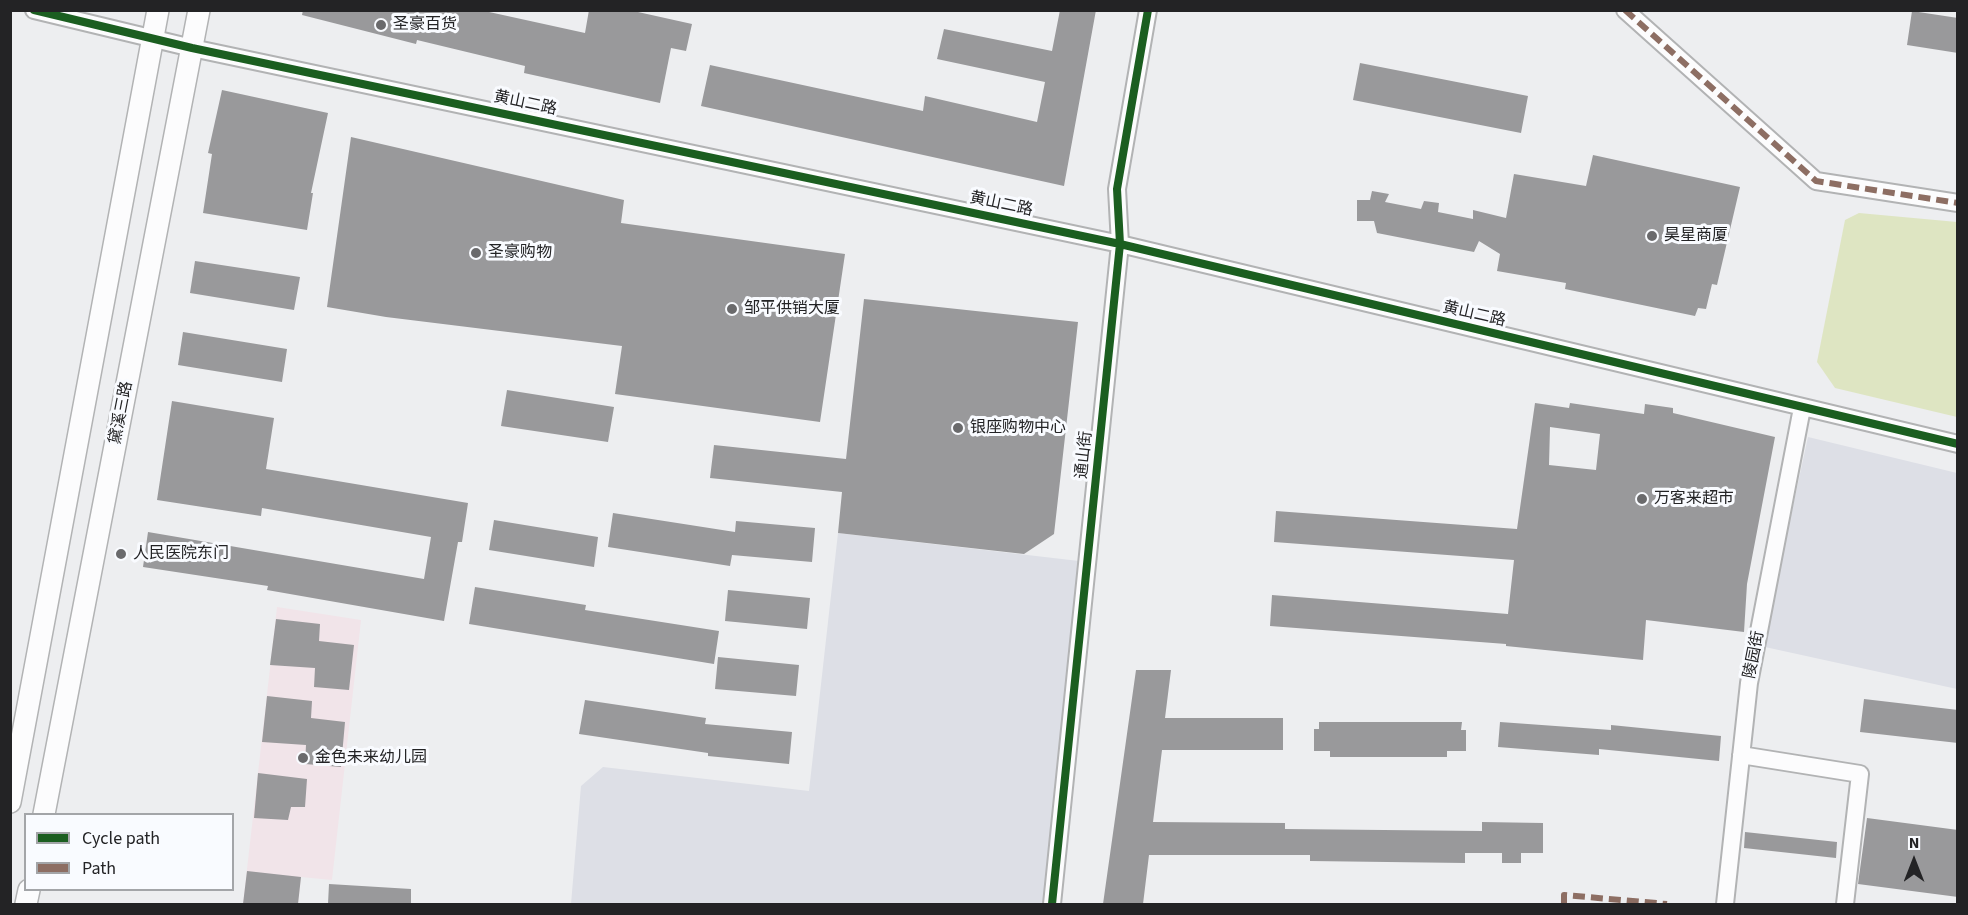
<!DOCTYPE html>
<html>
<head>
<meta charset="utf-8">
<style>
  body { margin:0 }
  #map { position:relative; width:1968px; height:915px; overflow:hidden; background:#edeef0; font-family:"Source Sans 3",sans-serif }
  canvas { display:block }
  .frame { position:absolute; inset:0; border:12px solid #232325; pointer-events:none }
  .legend { position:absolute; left:24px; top:813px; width:210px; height:78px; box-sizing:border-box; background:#f9fbff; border:2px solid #a3a5a8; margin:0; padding:8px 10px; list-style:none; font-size:18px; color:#232325 }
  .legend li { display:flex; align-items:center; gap:12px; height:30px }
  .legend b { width:30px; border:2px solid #a3a5a8 }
  .north { position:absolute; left:1884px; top:831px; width:60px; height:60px; -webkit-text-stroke:4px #f9fbff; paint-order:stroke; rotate:0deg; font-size:16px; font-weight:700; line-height:24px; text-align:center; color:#232325 }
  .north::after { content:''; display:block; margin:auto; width:21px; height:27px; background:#232325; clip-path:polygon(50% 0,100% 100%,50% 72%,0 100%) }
</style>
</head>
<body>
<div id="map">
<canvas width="1968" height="915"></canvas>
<div class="frame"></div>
<ul class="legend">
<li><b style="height:8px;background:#1b5e20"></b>Cycle path</li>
<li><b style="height:8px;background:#8d6e63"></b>Path</li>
</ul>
<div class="north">N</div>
</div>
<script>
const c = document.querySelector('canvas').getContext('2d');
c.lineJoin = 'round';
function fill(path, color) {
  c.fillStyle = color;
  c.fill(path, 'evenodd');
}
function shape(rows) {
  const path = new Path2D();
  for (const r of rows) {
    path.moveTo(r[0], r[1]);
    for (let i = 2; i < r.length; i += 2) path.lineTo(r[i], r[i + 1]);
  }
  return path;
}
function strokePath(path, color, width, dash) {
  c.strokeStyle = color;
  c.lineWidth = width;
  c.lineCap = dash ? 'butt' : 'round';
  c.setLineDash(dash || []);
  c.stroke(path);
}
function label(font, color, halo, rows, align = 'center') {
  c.font = font + ' "Source Sans 3","Noto Sans SC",sans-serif';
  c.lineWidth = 6;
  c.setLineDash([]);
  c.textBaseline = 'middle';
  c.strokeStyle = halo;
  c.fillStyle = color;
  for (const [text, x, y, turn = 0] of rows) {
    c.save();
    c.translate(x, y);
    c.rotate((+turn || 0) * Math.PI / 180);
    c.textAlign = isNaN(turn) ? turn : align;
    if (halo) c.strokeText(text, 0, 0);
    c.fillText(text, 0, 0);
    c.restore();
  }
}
fill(shape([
  [1808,437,1957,473,1957,689,1765,647,1771,607],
  [838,533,1079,561,1044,904,571,904,581,786,603,767,809,791]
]), '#dddfe6');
fill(shape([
  [277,607,361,620,332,880,301,877,298,904,243,904]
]), '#f1e4e9');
fill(shape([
  [1859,213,1957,222,1957,417,1835,388,1817,362,1845,220]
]), '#dee5c2');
fill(shape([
  [303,10,480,10,585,33,589,10,629,10,692,24,686,51,671,48,660,103,524,73,525,66,417,40,416,44,302,15],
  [1060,10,1096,10,1064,186,701,106,710,65,923,111,925,96,1037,122,1045,82,937,59,944,29,1052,51],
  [1912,11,1958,18,1958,53,1907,45],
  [1360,63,1528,96,1521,133,1353,100],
  [222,90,328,113,311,193,313,193,307,230,203,213,212,154,208,153],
  [351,137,624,200,621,223,845,254,820,422,615,394,622,346,386,317,327,307],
  [1593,155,1740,187,1717,285,1712,284,1706,309,1698,308,1695,316,1565,289,1566,283,1497,271,1500,254,1479,241,1474,252,1377,233,1374,221,1357,221,1357,200,1370,200,1372,191,1389,194,1385,202,1421,209,1424,201,1439,203,1438,212,1473,219,1473,210,1506,218,1514,174,1586,186],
  [195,261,300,277,294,310,190,293],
  [864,299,1078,322,1054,534,1024,554,838,533,842,492,710,478,714,445,846,459],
  [183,332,287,349,282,382,178,365],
  [507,390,614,407,608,442,501,426],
  [172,401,274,418,266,469,468,503,462,542,458,542,444,621,267,590,268,586,143,567,148,532,424,579,431,537,262,508,261,516,157,500],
  [1535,403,1569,408,1570,403,1644,414,1645,404,1673,408,1673,413,1775,437,1747,584,1744,632,1646,620,1643,660,1506,646,1506,644,1270,626,1272,595,1508,614,1514,560,1274,542,1276,511,1517,529],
  [1550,427,1600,434,1596,470,1549,465],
  [613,513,735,532,736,521,815,528,812,562,732,555,730,566,608,547],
  [494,520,598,537,594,567,489,550],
  [475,587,586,605,585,610,719,631,714,664,469,624],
  [728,590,810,598,807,629,725,621],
  [276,619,320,624,319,641,354,645,349,690,314,687,315,668,270,665],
  [718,657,799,665,796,696,715,689],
  [1136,670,1171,670,1165,718,1283,718,1283,750,1162,750,1153,822,1285,823,1285,829,1482,831,1482,822,1543,823,1543,853,1521,853,1521,863,1502,863,1502,853,1465,853,1465,863,1310,861,1310,855,1149,855,1143,904,1103,904],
  [267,696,312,701,311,718,345,722,341,767,305,764,306,745,262,742],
  [1864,699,1958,710,1958,743,1860,732],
  [585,700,706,718,705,724,792,732,789,764,708,756,708,753,579,734],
  [1319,722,1462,722,1461,730,1466,730,1466,751,1447,751,1447,757,1330,757,1330,751,1314,751,1314,729,1319,729],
  [1500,722,1611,730,1611,725,1721,736,1719,761,1599,749,1599,755,1498,747],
  [258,773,307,779,305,807,291,807,288,820,254,818],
  [1867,818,1958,830,1958,897,1858,884],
  [1745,832,1837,842,1836,858,1744,848],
  [247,871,301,877,298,904,243,904],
  [329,884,411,889,411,904,328,904]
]), '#99999b');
const minor = shape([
  [34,10,192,48,1120,244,1958,444],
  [1625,10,1816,181,1958,203],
  [1741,755,1860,774,1845,904],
  [1052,904,1120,244,1117,189,1148,10],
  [1725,904,1749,683,1802,408]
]);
const major = shape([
  [10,802,158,10],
  [44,814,199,10],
  [26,904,29,890]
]);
strokePath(minor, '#b2b3b4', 20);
strokePath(major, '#b2b3b4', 24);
strokePath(minor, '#fcfcfd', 16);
strokePath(major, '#fcfcfd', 21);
strokePath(shape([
  [1625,10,1816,181,1958,203],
  [1564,904,1564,895,1667,904]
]), '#8d6e63', 6, [12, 6]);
strokePath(shape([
  [34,10,192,48,1120,244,1958,444],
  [1052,904,1120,244,1117,189,1148,10]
]), '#1b5e20', 8);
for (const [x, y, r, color] of [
  [381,25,6,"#6a6a6c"],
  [1652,236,6,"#6a6a6c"],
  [476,253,6,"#6a6a6c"],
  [732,309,6,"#6a6a6c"],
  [958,428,6,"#6a6a6c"],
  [1642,499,6,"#6a6a6c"],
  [121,554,6,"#6a6a6c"],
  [303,758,6,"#6a6a6c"]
]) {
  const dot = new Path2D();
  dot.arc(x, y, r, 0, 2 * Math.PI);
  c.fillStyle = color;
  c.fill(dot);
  strokePath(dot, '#f9fbff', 2);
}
label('16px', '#232325', '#f9fbff', [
  ["圣豪百货",393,25],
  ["昊星商厦",1664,236],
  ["圣豪购物",488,253],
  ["邹平供销大厦",744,309],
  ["银座购物中心",970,428],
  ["万客来超市",1654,499],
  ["人民医院东门",133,554],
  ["金色未来幼儿园",315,758]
], 'left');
label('16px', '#232325', '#f9fbff', [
  ["黄山二路",525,104,12],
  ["黄山二路",1001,205,12],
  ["黄山二路",1474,315,13],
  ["黛溪三路",122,413,-79],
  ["通山街",1085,455,-84],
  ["陵园街",1755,655,-79]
]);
</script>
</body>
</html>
